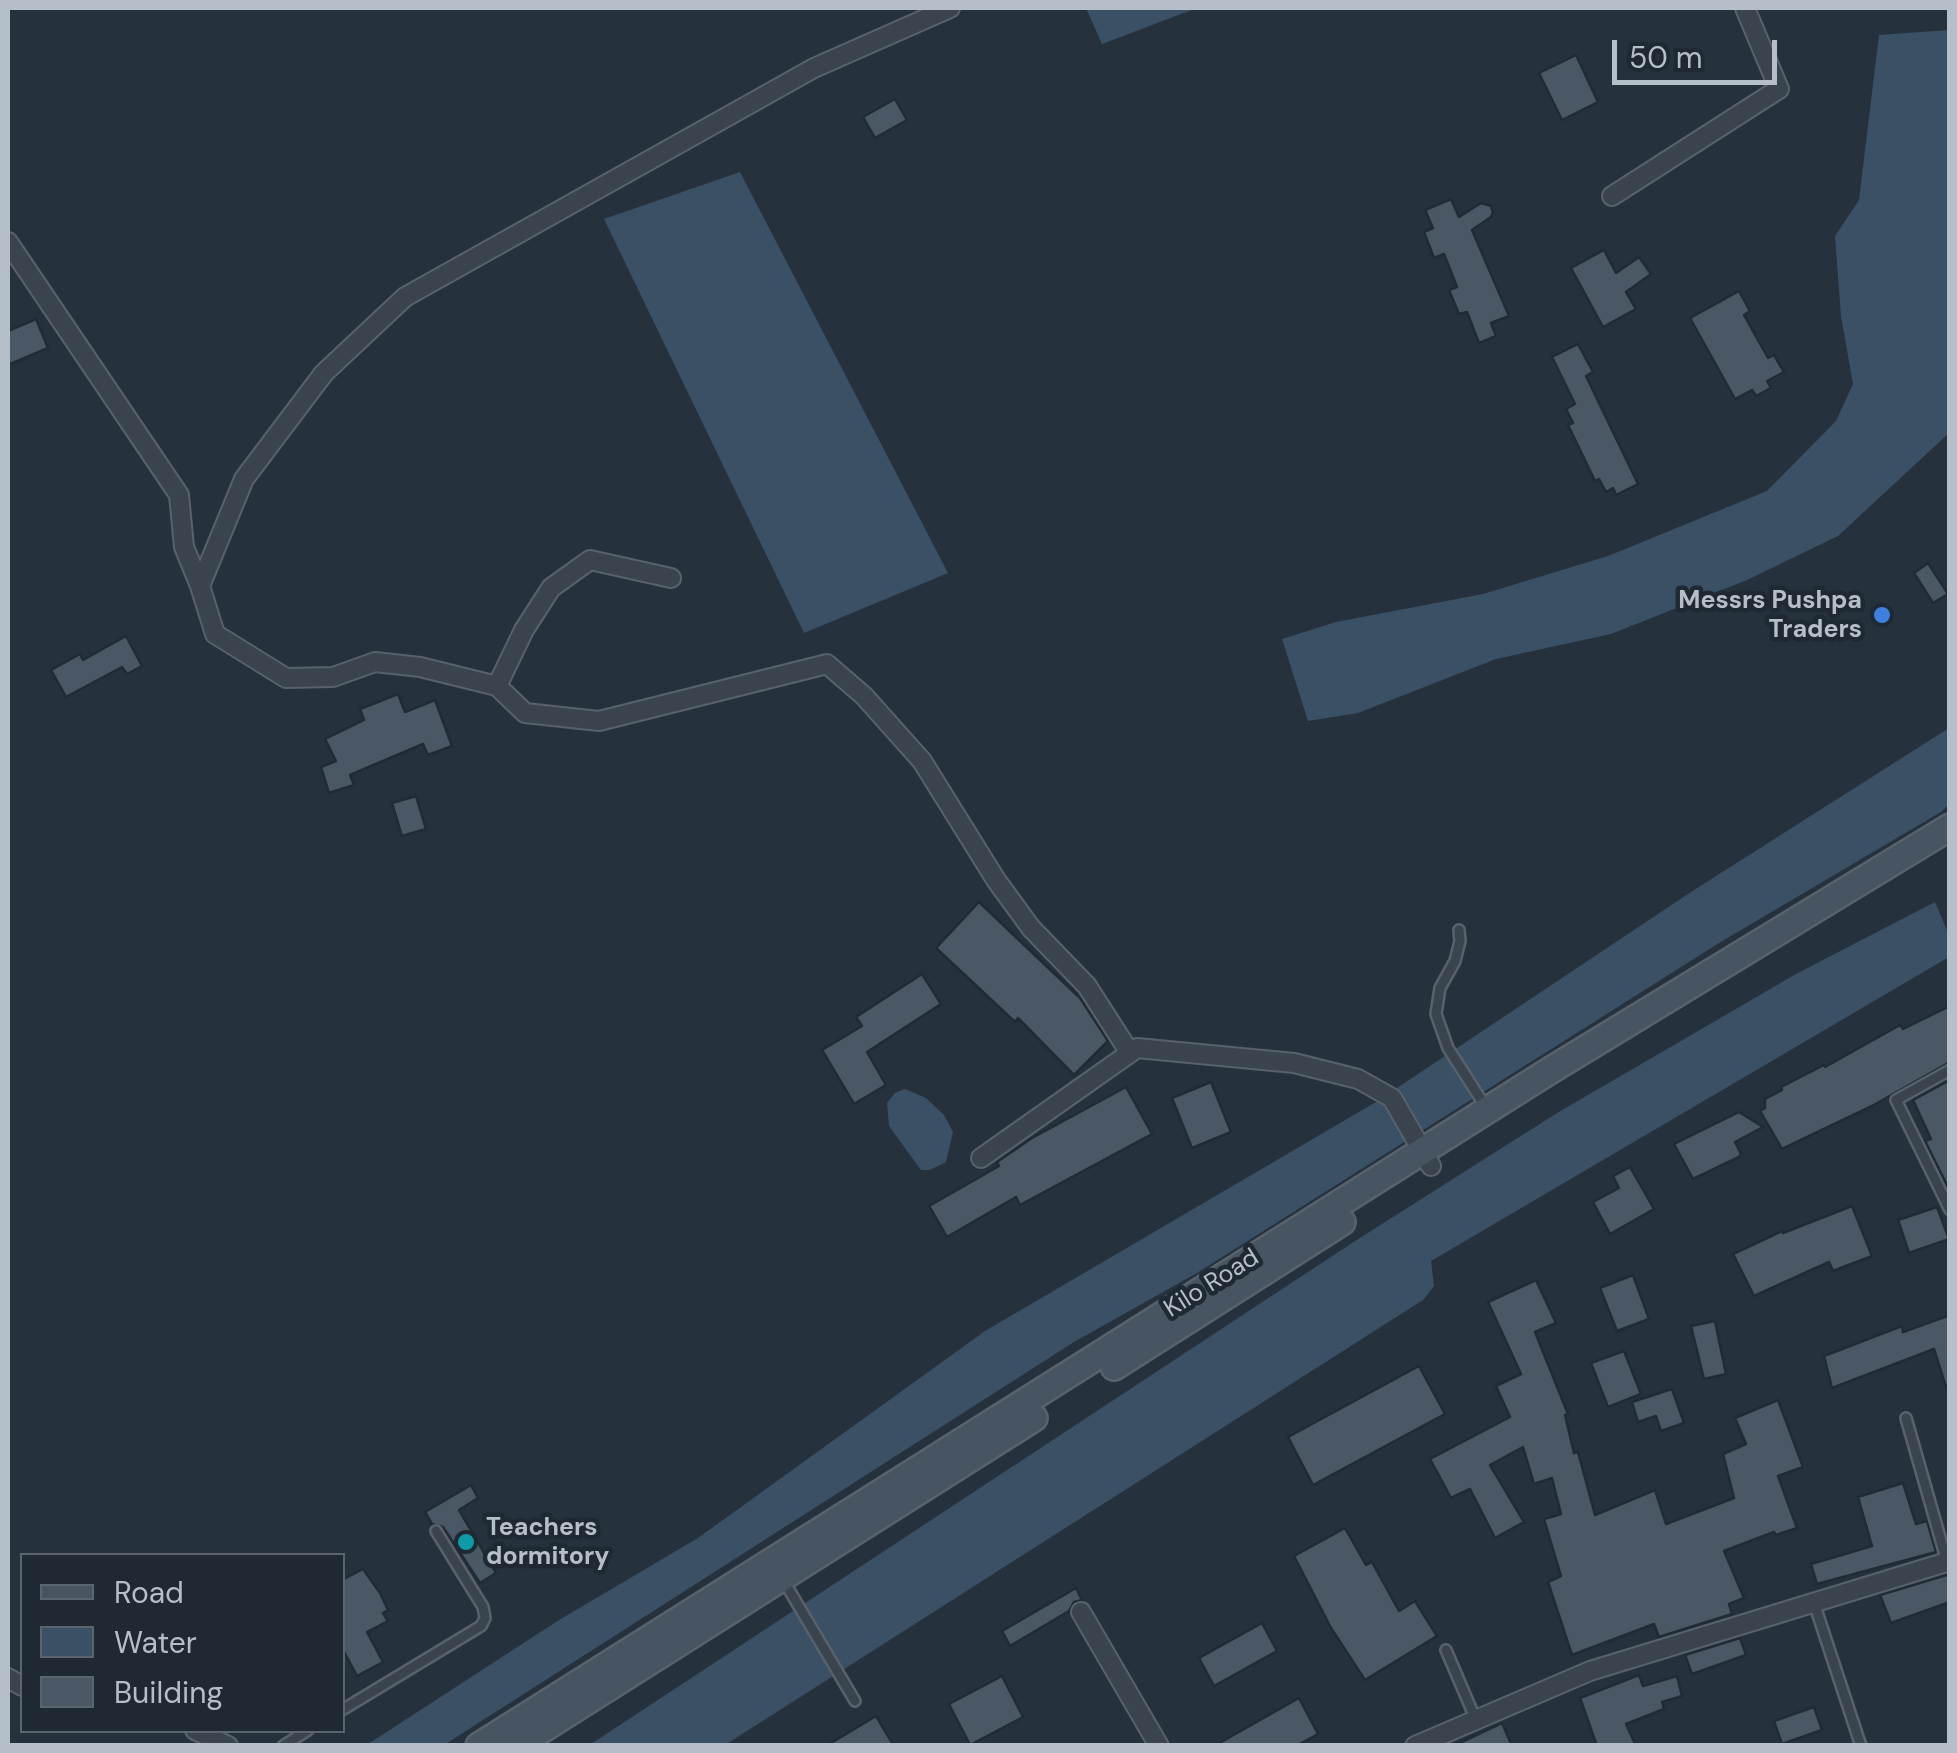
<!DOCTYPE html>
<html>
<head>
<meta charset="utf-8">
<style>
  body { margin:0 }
  #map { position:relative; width:1957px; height:1753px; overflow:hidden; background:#25323e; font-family:"DM Sans",sans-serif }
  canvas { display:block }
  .frame { position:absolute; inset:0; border:10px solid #b5bfc9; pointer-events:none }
  .legend { position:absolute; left:20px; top:1553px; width:325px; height:180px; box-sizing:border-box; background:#1e2933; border:2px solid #5a656f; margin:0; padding:12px 18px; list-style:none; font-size:30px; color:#b5bfc9 }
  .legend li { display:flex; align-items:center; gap:20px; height:50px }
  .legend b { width:50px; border:2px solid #5a656f }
  .scale { position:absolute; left:1612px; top:40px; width:165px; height:45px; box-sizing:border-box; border:5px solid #b5bfc9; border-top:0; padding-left:12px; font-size:30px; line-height:35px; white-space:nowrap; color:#b5bfc9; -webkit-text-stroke:8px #1e2933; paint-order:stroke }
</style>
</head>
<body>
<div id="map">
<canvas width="1957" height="1753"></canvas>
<div class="frame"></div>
<ul class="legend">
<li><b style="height:12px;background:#475461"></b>Road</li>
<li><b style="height:28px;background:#395065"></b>Water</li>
<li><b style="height:28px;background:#495864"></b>Building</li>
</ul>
<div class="scale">50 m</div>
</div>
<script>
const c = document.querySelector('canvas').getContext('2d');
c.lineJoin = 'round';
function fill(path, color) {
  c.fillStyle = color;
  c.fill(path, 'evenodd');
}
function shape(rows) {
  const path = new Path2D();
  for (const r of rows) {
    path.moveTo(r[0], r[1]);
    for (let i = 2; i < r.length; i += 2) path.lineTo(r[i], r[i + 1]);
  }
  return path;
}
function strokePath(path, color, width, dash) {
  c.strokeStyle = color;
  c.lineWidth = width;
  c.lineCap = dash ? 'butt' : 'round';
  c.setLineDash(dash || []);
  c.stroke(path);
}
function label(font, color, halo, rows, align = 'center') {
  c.font = font + ' "DM Sans",sans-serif';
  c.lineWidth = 9;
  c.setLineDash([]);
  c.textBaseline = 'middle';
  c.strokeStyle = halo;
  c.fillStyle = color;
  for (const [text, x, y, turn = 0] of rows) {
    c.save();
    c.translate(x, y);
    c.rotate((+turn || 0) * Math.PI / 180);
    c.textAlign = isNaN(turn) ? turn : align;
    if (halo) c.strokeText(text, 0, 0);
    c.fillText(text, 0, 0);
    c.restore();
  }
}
fill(shape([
  [1086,8,1197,8,1102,44],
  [1949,30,1949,433,1838,536,1747,580,1611,634,1496,659,1358,713,1308,721,1282,639,1336,622,1483,594,1608,556,1767,491,1836,421,1853,384,1841,316,1835,236,1859,200,1879,35],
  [740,172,948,573,804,633,604,219],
  [1949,728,1949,804,1941,812,1719,943,1197,1273,1074,1342,444,1745,365,1746,559,1620,698,1538,985,1331,1376,1102,1691,892],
  [1935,902,1949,935,1949,957,1431,1261,1434,1286,1423,1300,725,1745,588,1746,1352,1243,1557,1113,1796,974],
  [905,1089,926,1098,944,1115,953,1132,946,1162,930,1170,921,1170,889,1126,887,1103,895,1093]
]), '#395065');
const building = shape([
  [1576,55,1598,102,1562,120,1539,73,1576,55],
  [895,99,907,120,875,138,863,117,895,99],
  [1451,199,1459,217,1481,203,1491,206,1493,212,1491,217,1472,230,1509,316,1491,323,1496,336,1479,343,1467,312,1459,314,1449,290,1457,287,1444,254,1434,258,1424,232,1433,228,1425,210,1451,199],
  [1604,250,1616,273,1639,257,1651,274,1626,292,1636,309,1603,327,1571,268,1604,250],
  [1739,291,1750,311,1744,315,1768,358,1774,355,1784,372,1767,381,1771,388,1756,396,1752,390,1735,399,1690,318,1739,291],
  [36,319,48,348,8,365,8,331,36,319],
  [1578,344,1593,372,1586,376,1638,484,1616,495,1613,488,1606,492,1599,479,1595,481,1568,425,1573,423,1566,409,1575,404,1552,357,1578,344],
  [1928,563,1948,594,1933,603,1914,573,1928,563],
  [126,636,142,666,127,674,122,667,66,697,51,670,80,654,83,660,126,636],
  [398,694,405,712,435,700,452,746,428,755,423,744,350,775,354,785,329,793,321,767,336,761,325,739,364,720,360,709,398,694],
  [416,796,426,829,402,836,392,803,416,796],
  [979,902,1080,998,1108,1041,1074,1075,1018,1018,1015,1022,936,948,979,902],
  [922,974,941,1004,867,1052,886,1085,854,1104,822,1050,862,1026,856,1017,922,974],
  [1950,1006,1950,1062,1872,1106,1782,1149,1760,1111,1765,1108,1765,1099,1782,1090,1781,1087,1824,1065,1825,1067,1900,1025,1903,1029,1950,1006],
  [1950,1080,1950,1191,1925,1141,1931,1139,1913,1100,1950,1080],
  [1211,1082,1231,1132,1192,1148,1172,1098,1211,1082],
  [1126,1087,1152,1134,1020,1205,1016,1197,947,1237,929,1206,999,1166,997,1162,1032,1138,1126,1087],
  [1739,1112,1763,1127,1735,1142,1741,1154,1739,1157,1693,1179,1674,1144,1739,1112],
  [1630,1167,1654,1209,1610,1234,1593,1202,1619,1188,1613,1176,1630,1167],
  [1852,1206,1872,1256,1833,1271,1829,1262,1754,1296,1733,1254,1782,1231,1783,1233,1852,1206],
  [1937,1207,1949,1239,1909,1253,1898,1220,1937,1207],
  [1633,1275,1649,1319,1617,1331,1600,1288,1633,1275],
  [1536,1280,1556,1323,1535,1332,1568,1414,1565,1415,1574,1453,1578,1452,1595,1515,1655,1490,1666,1524,1734,1498,1723,1454,1746,1444,1735,1418,1778,1400,1803,1467,1778,1476,1797,1528,1776,1535,1774,1532,1724,1551,1744,1598,1729,1604,1732,1614,1659,1637,1654,1624,1572,1655,1548,1582,1561,1576,1544,1519,1561,1514,1552,1478,1534,1484,1523,1447,1490,1465,1524,1522,1495,1538,1470,1489,1451,1498,1430,1459,1510,1417,1496,1386,1521,1374,1488,1302,1536,1280],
  [1950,1315,1950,1386,1946,1387,1934,1349,1832,1388,1824,1356,1902,1326,1903,1332,1950,1315],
  [1715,1321,1726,1374,1704,1379,1691,1326,1715,1321],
  [1624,1351,1641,1394,1608,1407,1591,1363,1624,1351],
  [1419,1366,1445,1414,1313,1485,1288,1437,1419,1366],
  [1672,1389,1684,1423,1661,1431,1656,1416,1638,1422,1632,1402,1672,1389],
  [1903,1483,1916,1524,1927,1521,1936,1552,1817,1584,1811,1564,1872,1546,1858,1497,1903,1483],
  [471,1485,478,1498,459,1510,496,1573,480,1583,443,1527,432,1524,425,1512,471,1485],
  [1345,1528,1366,1565,1372,1562,1399,1611,1415,1601,1437,1636,1365,1680,1331,1628,1294,1556,1345,1528],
  [363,1569,380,1593,388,1610,383,1613,388,1621,367,1632,383,1662,357,1676,342,1648,342,1580,363,1569],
  [1950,1574,1950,1602,1891,1623,1880,1595,1950,1574],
  [1076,1588,1082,1600,1074,1602,1069,1611,1010,1646,1002,1631,1076,1588],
  [1262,1623,1277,1651,1214,1686,1199,1658,1262,1623],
  [1740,1638,1746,1655,1692,1674,1685,1655,1740,1638],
  [1639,1675,1643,1686,1677,1676,1682,1696,1662,1702,1664,1709,1626,1724,1636,1746,1597,1746,1580,1698,1639,1675],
  [1002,1676,1023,1717,970,1745,949,1704,1002,1676],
  [1299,1698,1318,1734,1296,1746,1214,1746,1299,1698],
  [1814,1707,1822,1730,1782,1744,1774,1721,1814,1707],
  [876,1716,894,1746,826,1746,876,1716],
  [1502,1723,1512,1746,1453,1746,1502,1723]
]);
fill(building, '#495864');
strokePath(building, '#202b35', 2.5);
const lane = shape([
  [1459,930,1460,941,1455,961,1440,988,1436,1014,1448,1048,1487,1109],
  [1950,1070,1896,1100,1950,1210],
  [1906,1418,1947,1562],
  [782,1578,855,1701],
  [1814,1603,1861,1746],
  [1446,1650,1476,1720],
  [342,1710,481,1626,485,1618,483,1607,436,1531],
  [283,1746,308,1730]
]);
const street = shape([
  [1612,196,1779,89,1745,8],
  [8,242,179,495,184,547,200,586],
  [671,578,590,560,551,588,524,630,497,686,420,667,375,662,333,677,286,678,215,634,200,586,244,479,324,373,405,297,814,68,950,8],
  [497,686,525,713,599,721,827,664,864,696,922,761,996,880,1031,928,1087,986,1130,1053],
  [981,1158,1137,1048,1294,1063,1358,1079,1392,1098,1431,1166],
  [1081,1612,1159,1746],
  [8,1678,22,1686],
  [195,1730,228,1746],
  [1415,1746,1590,1671,1950,1561]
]);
const secondary = shape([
  [1114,1367,1342,1222],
  [479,1746,1551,1070,1950,827],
  [516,1746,1034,1418]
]);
strokePath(lane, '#57626c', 14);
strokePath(street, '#57626c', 22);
strokePath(secondary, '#57626c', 30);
strokePath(lane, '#39444e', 9);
strokePath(street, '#39444e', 18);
strokePath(secondary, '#475461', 25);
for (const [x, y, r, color] of [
  [1882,615,10,"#3f7fe0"],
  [466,1542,10,"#0f9aa8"]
]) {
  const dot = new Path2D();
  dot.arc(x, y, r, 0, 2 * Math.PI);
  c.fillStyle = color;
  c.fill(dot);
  strokePath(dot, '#1e2933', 4);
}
label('bold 25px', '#b5bfc9', '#1e2933', [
  ["Messrs Pushpa",1862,601],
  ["Traders",1862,630],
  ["Teachers",486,1528,"left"],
  ["dormitory",486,1557,"left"]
], 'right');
label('25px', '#b5bfc9', '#1e2933', [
  ["Kilo Road",1212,1284,-32]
]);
</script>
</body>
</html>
